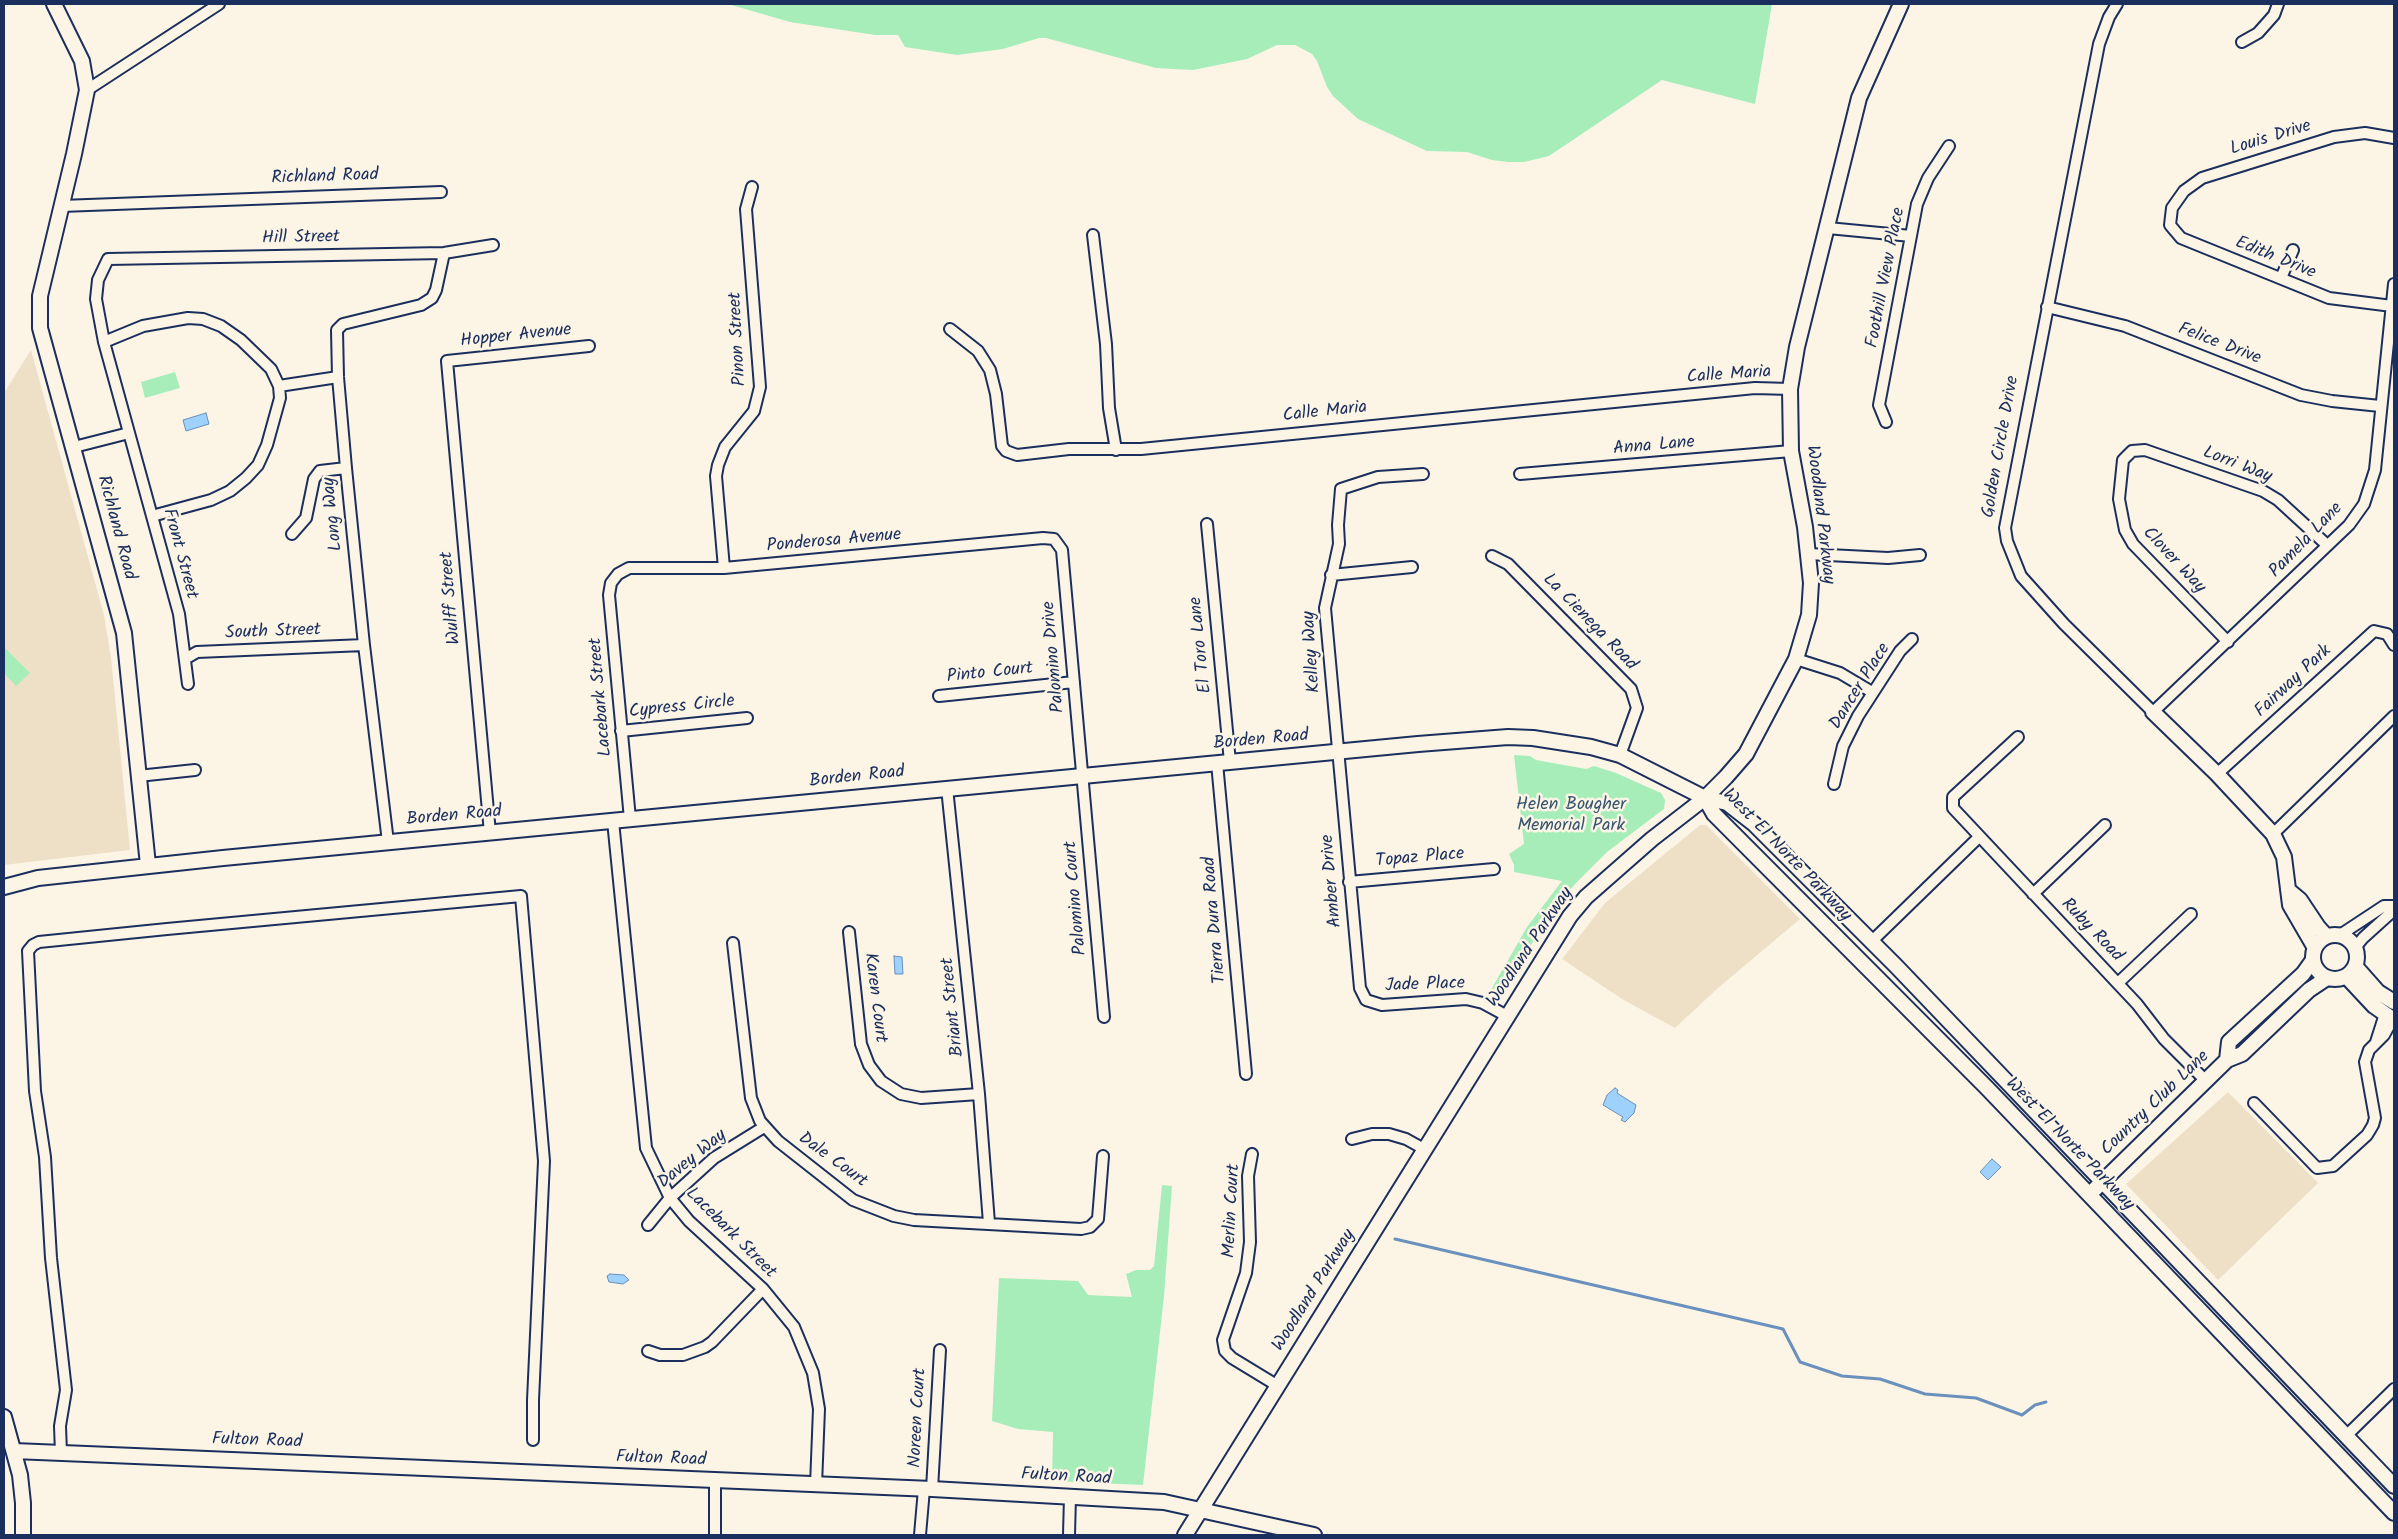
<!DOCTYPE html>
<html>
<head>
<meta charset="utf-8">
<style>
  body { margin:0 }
  #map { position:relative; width:2398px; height:1539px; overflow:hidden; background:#fcf5e5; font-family:Kalam,sans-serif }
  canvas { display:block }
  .frame { position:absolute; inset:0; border:5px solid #1b2f5e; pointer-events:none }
</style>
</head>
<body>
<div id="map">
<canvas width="2398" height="1539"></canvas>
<div class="frame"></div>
</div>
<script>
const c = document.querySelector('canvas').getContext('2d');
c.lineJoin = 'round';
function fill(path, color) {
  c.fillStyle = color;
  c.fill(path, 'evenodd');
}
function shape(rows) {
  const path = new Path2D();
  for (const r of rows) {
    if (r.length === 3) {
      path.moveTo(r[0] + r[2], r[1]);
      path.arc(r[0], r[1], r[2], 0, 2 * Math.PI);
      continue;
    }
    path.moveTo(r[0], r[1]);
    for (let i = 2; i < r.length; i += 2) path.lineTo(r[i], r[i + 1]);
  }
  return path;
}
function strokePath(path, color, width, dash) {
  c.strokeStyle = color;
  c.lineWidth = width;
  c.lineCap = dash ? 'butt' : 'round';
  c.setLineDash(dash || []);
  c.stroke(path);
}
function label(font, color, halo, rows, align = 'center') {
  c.font = font + ' Kalam,sans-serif';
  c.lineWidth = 5;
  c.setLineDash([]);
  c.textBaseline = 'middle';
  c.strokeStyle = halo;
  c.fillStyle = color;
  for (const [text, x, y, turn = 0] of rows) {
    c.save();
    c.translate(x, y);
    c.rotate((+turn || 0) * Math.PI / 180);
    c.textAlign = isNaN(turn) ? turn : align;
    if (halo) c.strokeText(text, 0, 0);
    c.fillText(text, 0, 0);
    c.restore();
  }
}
fill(shape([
  [31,350,104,615,111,657,130,850,4,865,4,393],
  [1700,825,1706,825,1800,919,1718,988,1675,1028,1622,999,1562,959,1605,903],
  [2228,1092,2318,1183,2218,1280,2126,1184]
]), '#eee0c7');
fill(shape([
  [728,4,1772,4,1755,104,1662,80,1549,156,1524,162,1508,162,1492,160,1467,152,1427,151,1358,119,1333,96,1327,87,1317,61,1312,54,1295,45,1277,45,1247,59,1193,70,1156,68,1046,38,1039,38,1003,49,957,55,905,47,898,35,875,35,790,22],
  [175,372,180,388,145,398,141,382],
  [4,647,30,673,16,686,4,673],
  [1514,755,1530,756,1536,760,1586,769,1594,766,1616,773,1661,793,1665,800,1664,809,1607,852,1577,882,1554,909,1502,990,1488,995,1527,927,1562,881,1514,872,1514,865,1509,854,1524,844],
  [1162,1185,1172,1186,1164,1296,1143,1485,1052,1481,1053,1432,1018,1429,992,1421,999,1278,1078,1281,1088,1295,1132,1297,1126,1274,1136,1270,1150,1270,1154,1266]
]), '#a6edba');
const water = shape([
  [206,413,209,424,186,431,183,420,206,413],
  [894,956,902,957,903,974,895,974,894,956],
  [1615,1088,1618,1090,1617,1093,1636,1105,1634,1113,1625,1122,1621,1120,1623,1117,1603,1105,1607,1095,1615,1088],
  [1992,1159,2001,1167,1988,1180,1980,1172,1992,1159],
  [610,1274,624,1275,629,1280,623,1284,609,1282,607,1276,610,1274]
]);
fill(water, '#9ed1fc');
strokePath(water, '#6a90bd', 1);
strokePath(shape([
  [1395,1239,1783,1329,1800,1362,1842,1376,1880,1379,1925,1394,1976,1398,2022,1415,2035,1405,2046,1402]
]), '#6a90bd', 3);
const street = shape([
  [2117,4,2109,17,2099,44,2005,528,2007,541,2021,576,2064,624,2153,712,2349,525,2364,504,2375,470,2394,284],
  [2242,42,2258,33,2274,15,2278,4],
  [87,90,219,4],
  [61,206,441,192],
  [1828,228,1911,236],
  [1093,235,1106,344,1109,408,1116,450],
  [2281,278,2293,250],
  [2392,306,2329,298,2181,238,2170,225,2172,208,2184,191,2202,178,2334,137,2365,133,2394,138],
  [2047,307,2125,326,2301,395,2332,401,2380,406],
  [950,329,978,351,990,370,996,394,1002,446,1006,451,1017,455,1069,449,1141,449,1755,388,1790,389],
  [104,342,143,326,188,318,203,319,221,326,241,340,271,369,279,386,280,398,267,445,258,465,246,478,230,491,211,500,152,516],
  [279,386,338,377],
  [1886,422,1879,405,1917,204,1928,178,1949,146],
  [74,447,129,433],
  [1423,474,1378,477,1341,489,1338,525,1339,544,1325,608,1360,988,1366,1000,1382,1005,1466,999,1483,1003,1507,1016],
  [1520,474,1791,451],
  [1207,524,1230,762],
  [292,534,306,518,314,479,320,471,346,468],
  [1808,554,1888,558,1920,555],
  [1492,556,1508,564,1631,689,1637,708,1620,755],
  [724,568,716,476,718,465,725,447,754,411,760,387,746,209,752,187],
  [1331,575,1412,567],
  [2228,642,2133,544,2125,530,2119,499,2123,460,2132,451,2145,450,2263,491,2278,500,2327,545],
  [185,659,197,652,364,645],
  [1796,659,1840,673,1872,692],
  [188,684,179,614,104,342,96,299,98,280,108,259,444,253,493,245],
  [939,696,1074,682],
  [621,731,747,718],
  [2018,737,1953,797,1953,808,2137,1004,2164,1039,2206,1081],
  [1217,763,1246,1074],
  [2217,774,2374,631,2387,634,2394,645],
  [138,776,195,770],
  [1834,784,1843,746,1858,716,1900,651,1912,639],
  [947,788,979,1094,989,1223],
  [630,819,609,595,611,583,618,574,629,568,724,568,1043,538,1054,539,1062,550,1104,1017],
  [613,821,646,1148,670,1198,689,1221,763,1289,794,1327,813,1373,819,1409,816,1485],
  [490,833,447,361,589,346],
  [2273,834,2394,716],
  [388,842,364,645,346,468,338,377,337,330,343,324,421,305,432,298,436,290,444,253],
  [1349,882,1494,869],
  [2033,894,2105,825],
  [849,932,861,1044,869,1065,881,1081,901,1094,921,1098,979,1094],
  [2340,935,2384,906,2394,906],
  [1872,941,1979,837],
  [733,943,751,1098,760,1121,778,1141,853,1200,894,1216,914,1220,1081,1229,1090,1227,1098,1219,1103,1156],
  [2355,948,2363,938,2394,910],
  [2118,983,2191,914],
  [2254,1103,2317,1168,2333,1166,2367,1135,2373,1125,2375,1118,2365,1062,2369,1050,2384,1035,2390,1024,2388,1016,2383,1020,2376,1042],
  [1352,1139,1372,1134,1389,1134,1406,1139,1424,1149],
  [1252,1154,1248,1176,1250,1242,1246,1273,1223,1340,1225,1351,1232,1358,1278,1386],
  [648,1225,670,1198,714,1158,764,1127],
  [648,1351,660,1355,683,1355,705,1347,712,1342,763,1289],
  [2347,1435,2394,1389],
  [61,1453,60,1426,66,1390,51,1258,45,1157,35,1091,28,951,33,945,39,942,167,929,521,896,544,1161,533,1400,533,1440],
  [932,1489,940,1350],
  [715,1535,715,1481],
  [920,1535,924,1489],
  [1069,1535,1070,1496]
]);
const secondary = shape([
  [54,4,82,61,87,90,74,154,40,296,40,328,124,633,148,865],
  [2153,712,2217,774,2273,834,2284,857,2290,905,2315,948],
  [1705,798,1714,814,1987,1088,2394,1513],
  [4,887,38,878,223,858,1418,744,1508,737,1533,738,1591,747,1620,755,1705,798,1727,803,1754,824,1896,966,2394,1486],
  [2288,890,2300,900,2318,927,2326,936],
  [2335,957,22],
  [2355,966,2378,992,2394,1002],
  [2346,976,2374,1006,2394,1020],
  [2227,1060,2229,1042,2303,974,2313,960],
  [2095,1189,2227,1060,2242,1054,2309,990,2327,978],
  [4,1417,20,1475,23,1503,23,1535],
  [14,1451,932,1489,1164,1502,1314,1535],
  [1185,1535,1570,916,1586,897,1652,839,1705,798,1726,777,1746,754,1796,659,1809,615,1811,583,1805,527,1791,451,1790,389,1797,347,1859,98,1901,4]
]);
strokePath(street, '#1b2f5e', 14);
strokePath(secondary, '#1b2f5e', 18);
strokePath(street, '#fcf5e5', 10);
strokePath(secondary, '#fcf5e5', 14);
label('18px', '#1b2f5e', '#fcf5e5', [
  ["Louis Drive",2271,139,-17],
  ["Richland Road",325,178,-2],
  ["Hill Street",301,239,-1],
  ["Edith Drive",2275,259,22],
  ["Foothill View Place",1887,278,-79],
  ["Hopper Avenue",516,337,-6],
  ["Pinon Street",739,339,-93],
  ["Felice Drive",2219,345,21],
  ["Calle Maria",1729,376,-4],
  ["Calle Maria",1325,413,-6],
  ["Anna Lane",1654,447,-5],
  ["Golden Circle Drive",2002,447,-80],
  ["Lorri Way",2237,466,21],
  ["Long Way",334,514,-96],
  ["Woodland Parkway",1819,515,83],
  ["Richland Road",115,528,75],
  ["Pamela Lane",2307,541,-46],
  ["Ponderosa Avenue",834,542,-5],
  ["Front Street",179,554,75],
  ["Clover Way",2173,561,47],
  ["Wulff Street",452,598,-95],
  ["La Cienega Road",1589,623,46],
  ["South Street",273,633,-2],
  ["El Toro Lane",1202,645,-96],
  ["Kelley Way",1313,652,-94],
  ["Palomino Drive",1055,657,-95],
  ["Pinto Court",990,674,-6],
  ["Fairway Park",2294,682,-43],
  ["Dancer Place",1861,687,-58],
  ["Lacebark Street",602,697,-95],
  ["Cypress Circle",682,708,-6],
  ["Borden Road",1261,741,-5],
  ["Borden Road",857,778,-6],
  ["Borden Road",454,817,-5],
  ["West El Norte Parkway",1786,856,46],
  ["Topaz Place",1420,859,-5],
  ["Amber Drive",1333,881,-95],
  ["Palomino Court",1077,898,-95],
  ["Tierra Dura Road",1216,920,-95],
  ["Ruby Road",2091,931,46],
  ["Woodland Parkway",1531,948,-56],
  ["Jade Place",1425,986,-2],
  ["Karen Court",874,998,83],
  ["Briant Street",954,1007,-96],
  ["Country Club Lane",2156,1104,-44],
  ["West El Norte Parkway",2069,1145,46],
  ["Davey Way",693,1160,-39],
  ["Dale Court",832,1161,36],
  ["Merlin Court",1233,1211,-87],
  ["Lacebark Street",730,1234,45],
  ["Woodland Parkway",1315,1291,-58],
  ["Noreen Court",919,1418,-87],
  ["Fulton Road",257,1442,2],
  ["Fulton Road",661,1460,2],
  ["Fulton Road",1066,1478,3]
]);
label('18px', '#375570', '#fcf5e5', [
  ["Helen Bougher",1571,806],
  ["Memorial Park",1571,827]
]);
</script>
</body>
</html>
